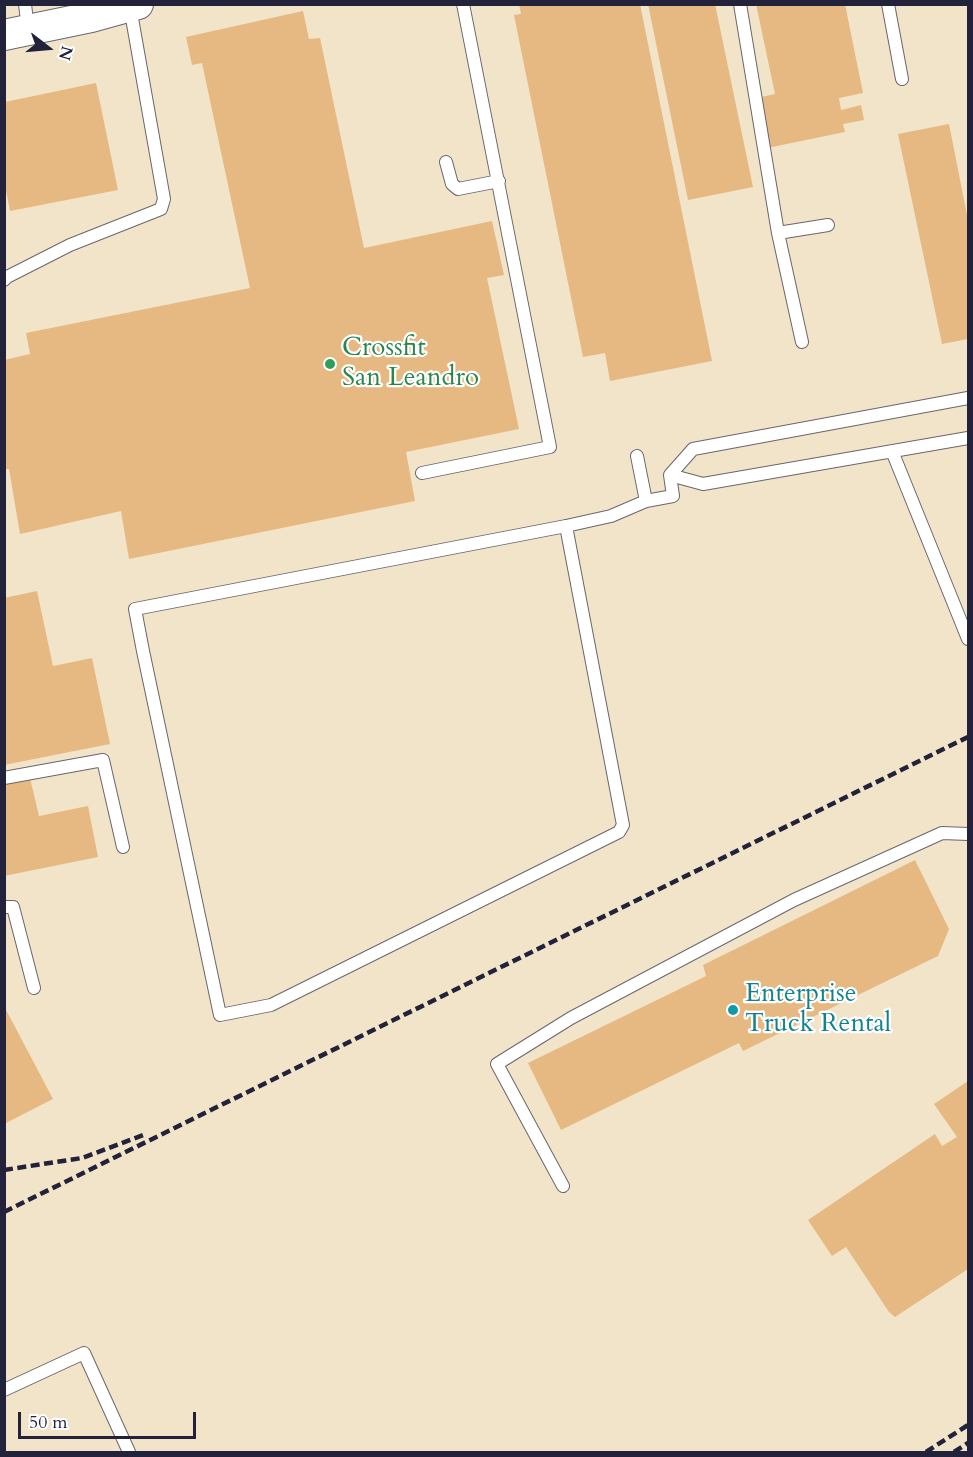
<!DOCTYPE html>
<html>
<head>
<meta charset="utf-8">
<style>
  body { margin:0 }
  #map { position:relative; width:973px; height:1457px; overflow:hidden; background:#f1e4c9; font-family:Cardo,serif }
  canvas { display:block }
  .frame { position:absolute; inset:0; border:6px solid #22223b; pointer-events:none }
  .north { position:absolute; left:18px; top:18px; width:60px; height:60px; -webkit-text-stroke:4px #fff; paint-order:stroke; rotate:106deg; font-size:16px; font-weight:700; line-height:24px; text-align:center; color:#22223b }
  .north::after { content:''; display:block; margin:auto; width:21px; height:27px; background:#22223b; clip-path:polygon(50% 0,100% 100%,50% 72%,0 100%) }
  .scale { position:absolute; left:18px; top:1412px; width:178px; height:27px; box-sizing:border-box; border:3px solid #22223b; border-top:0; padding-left:8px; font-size:18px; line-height:21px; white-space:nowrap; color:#22223b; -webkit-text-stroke:4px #fff; paint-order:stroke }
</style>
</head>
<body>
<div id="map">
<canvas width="973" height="1457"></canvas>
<div class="frame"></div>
<div class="north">N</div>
<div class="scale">50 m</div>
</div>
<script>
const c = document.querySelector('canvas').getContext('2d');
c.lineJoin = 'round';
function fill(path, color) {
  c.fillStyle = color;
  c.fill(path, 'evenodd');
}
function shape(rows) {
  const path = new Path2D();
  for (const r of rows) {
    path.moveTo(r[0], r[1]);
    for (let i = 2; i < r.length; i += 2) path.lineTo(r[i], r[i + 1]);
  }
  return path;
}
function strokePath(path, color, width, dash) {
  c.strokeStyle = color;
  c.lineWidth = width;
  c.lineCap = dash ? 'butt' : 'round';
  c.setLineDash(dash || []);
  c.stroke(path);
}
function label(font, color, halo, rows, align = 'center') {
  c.font = font + ' Cardo,serif';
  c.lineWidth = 4.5;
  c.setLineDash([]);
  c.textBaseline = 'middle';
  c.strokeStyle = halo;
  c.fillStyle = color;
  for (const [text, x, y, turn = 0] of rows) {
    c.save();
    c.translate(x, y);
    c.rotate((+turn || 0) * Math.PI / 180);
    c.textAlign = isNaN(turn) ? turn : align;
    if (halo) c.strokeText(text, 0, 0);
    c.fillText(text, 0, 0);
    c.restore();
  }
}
fill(shape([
  [519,4,640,4,712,361,610,381,605,353,583,357,514,15,521,14],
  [648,4,715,4,753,187,688,200],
  [756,4,845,4,863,93,839,98,841,110,861,105,864,120,843,124,845,132,767,148,757,98,775,94],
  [303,11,309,39,320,38,364,248,492,221,504,275,487,278,519,429,406,452,415,501,129,559,121,511,20,534,9,469,4,469,4,360,30,354,26,333,250,288,202,63,192,65,186,37],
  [96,83,118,190,10,211,5,185,5,102],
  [949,124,968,220,968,339,942,344,898,134],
  [37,591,53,666,92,658,110,744,4,765,4,598],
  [30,778,39,816,88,806,98,857,4,876,4,784],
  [915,860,949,929,938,956,743,1051,739,1043,561,1130,528,1063,706,976,703,965],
  [4,1006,53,1099,4,1124],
  [968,1081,968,1269,895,1317,889,1312,846,1247,832,1256,808,1220,935,1134,942,1146,957,1137,934,1104]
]), '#e7b982');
const service = shape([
  [25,4,28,30],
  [740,4,778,233,802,342],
  [888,4,902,79],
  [446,162,452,184,458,189,499,181],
  [778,233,828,225],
  [4,280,7,277,70,245,161,209,164,199,130,7],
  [968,398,693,449,670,475,703,484,968,438],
  [892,451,968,639],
  [637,456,646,501,673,496,670,475],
  [422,473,550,447,463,4],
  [566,526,623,825,619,832,271,1005,220,1015,143,651,135,609,566,526,611,516,646,501],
  [4,778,103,760,123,847],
  [4,907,13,907,34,988],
  [563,1186,497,1064,571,1018,794,900,942,833,968,834],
  [4,1390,84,1353,129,1452]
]);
const tertiary = shape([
  [4,35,91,17,138,4]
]);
strokePath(service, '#6a666d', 14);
strokePath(tertiary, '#6a666d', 32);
strokePath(service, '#fff', 12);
strokePath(tertiary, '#fff', 30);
strokePath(shape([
  [4,1170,82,1158,146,1134],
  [4,1212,968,737],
  [926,1452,968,1425],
  [954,1452,968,1443]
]), '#22223b', 4.5, [9, 4.5]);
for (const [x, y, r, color] of [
  [330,364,6,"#2e9e5b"],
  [733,1010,6,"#0f9aa8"]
]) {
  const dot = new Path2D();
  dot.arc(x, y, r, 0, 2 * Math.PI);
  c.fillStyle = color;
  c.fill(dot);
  strokePath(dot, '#fff', 2);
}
label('26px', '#27864d', '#fff', [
  ["Crossfit",342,349],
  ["San Leandro",342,379]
], 'left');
label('26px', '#0d838f', '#fff', [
  ["Enterprise",745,995],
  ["Truck Rental",745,1025]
], 'left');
</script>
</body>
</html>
